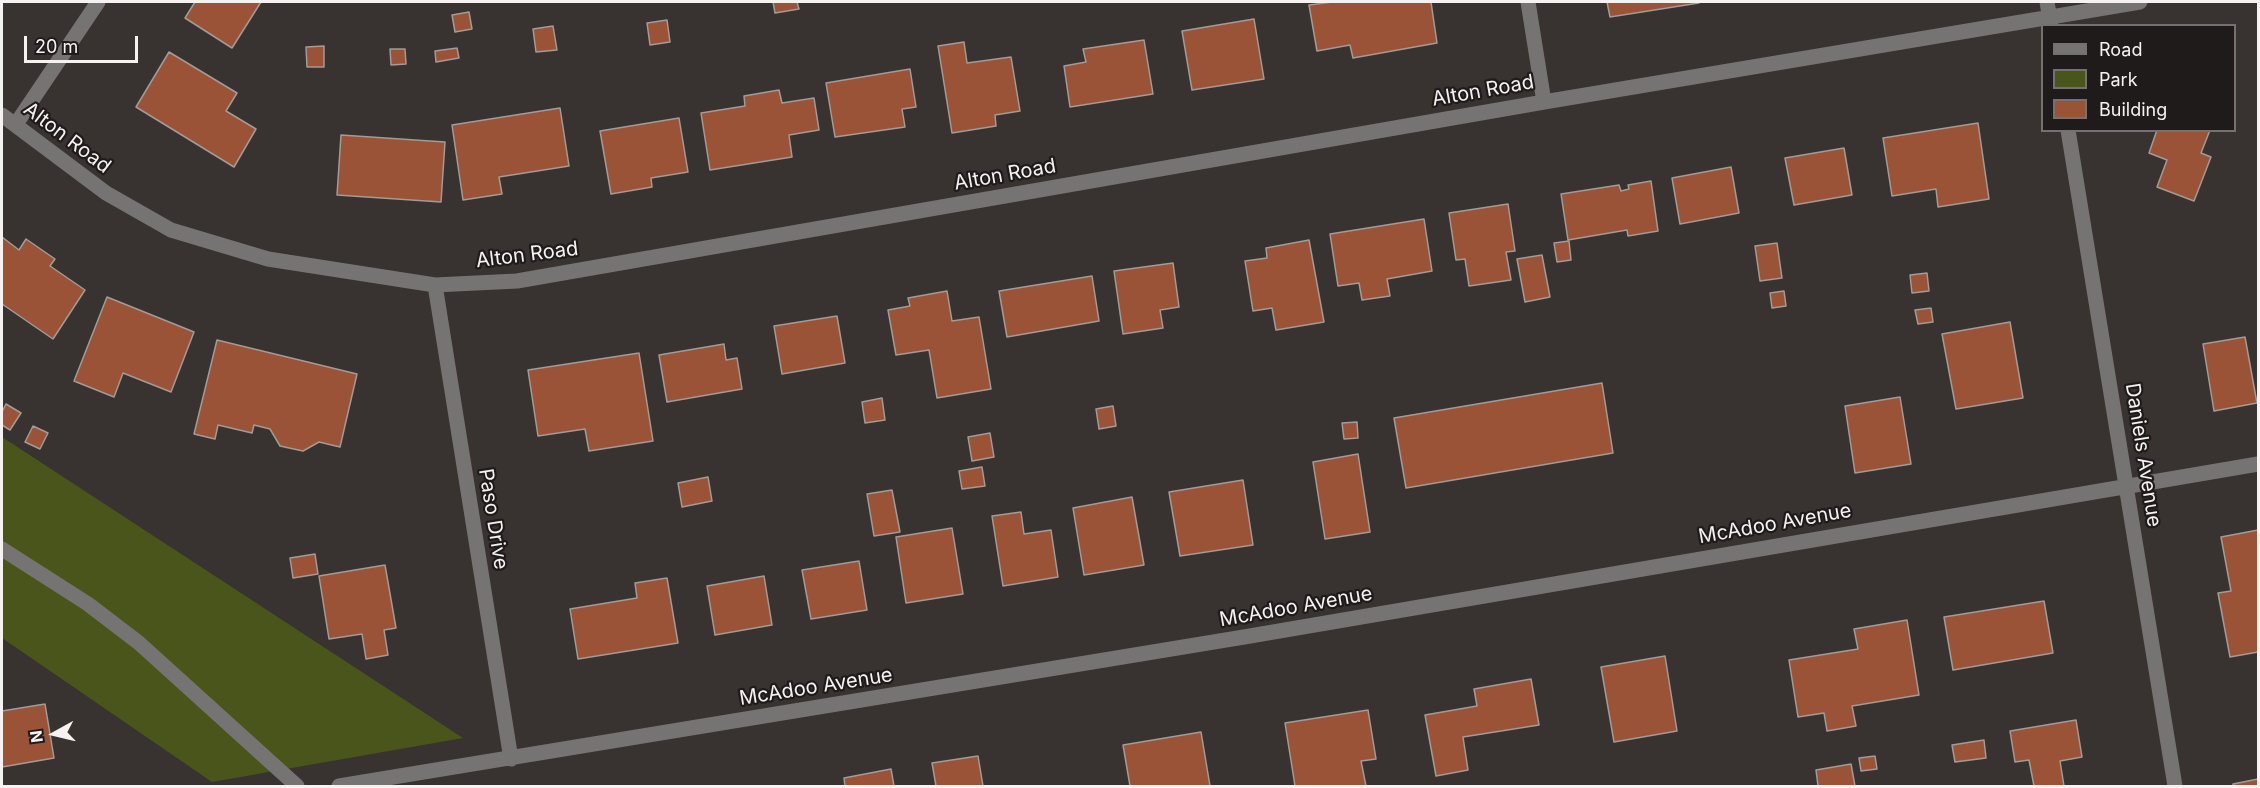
<!DOCTYPE html>
<html>
<head>
<meta charset="utf-8">
<style>
  body { margin:0 }
  #map { position:relative; width:2260px; height:788px; overflow:hidden; background:#383331; font-family:Inter,sans-serif }
  canvas { display:block }
  .frame { position:absolute; inset:0; border:3px solid #f6f2f1; pointer-events:none }
  .legend { position:absolute; left:2041px; top:24px; width:195px; height:108px; box-sizing:border-box; background:#1e1b1a; border:2px solid #747170; margin:0; padding:8px 10px; list-style:none; font-size:18px; color:#f6f2f1 }
  .legend li { display:flex; align-items:center; gap:12px; height:30px }
  .legend b { width:30px; border:2px solid #747170 }
  .north { position:absolute; left:24px; top:704px; width:60px; height:60px; -webkit-text-stroke:4px #1e1b1a; paint-order:stroke; rotate:262deg; font-size:16px; font-weight:700; line-height:24px; text-align:center; color:#f6f2f1 }
  .north::after { content:''; display:block; margin:auto; width:21px; height:27px; background:#f6f2f1; clip-path:polygon(50% 0,100% 100%,50% 72%,0 100%) }
  .scale { position:absolute; left:24px; top:36px; width:114px; height:27px; box-sizing:border-box; border:3px solid #f6f2f1; border-top:0; padding-left:8px; font-size:18px; line-height:21px; white-space:nowrap; color:#f6f2f1; -webkit-text-stroke:4px #1e1b1a; paint-order:stroke }
</style>
</head>
<body>
<div id="map">
<canvas width="2260" height="788"></canvas>
<div class="frame"></div>
<ul class="legend">
<li><b style="height:8px;background:#767472"></b>Road</li>
<li><b style="height:16px;background:#4a551b"></b>Park</li>
<li><b style="height:16px;background:#9b5338"></b>Building</li>
</ul>
<div class="north">N</div>
<div class="scale">20 m</div>
</div>
<script>
const c = document.querySelector('canvas').getContext('2d');
c.lineJoin = 'round';
function fill(path, color) {
  c.fillStyle = color;
  c.fill(path, 'evenodd');
}
function shape(rows) {
  const path = new Path2D();
  for (const r of rows) {
    path.moveTo(r[0], r[1]);
    for (let i = 2; i < r.length; i += 2) path.lineTo(r[i], r[i + 1]);
  }
  return path;
}
function strokePath(path, color, width, dash) {
  c.strokeStyle = color;
  c.lineWidth = width;
  c.lineCap = dash ? 'butt' : 'round';
  c.setLineDash(dash || []);
  c.stroke(path);
}
function label(font, color, halo, rows, align = 'center') {
  c.font = font + ' Inter,sans-serif';
  c.lineWidth = 4.5;
  c.setLineDash([]);
  c.textBaseline = 'middle';
  c.strokeStyle = halo;
  c.fillStyle = color;
  for (const [text, x, y, turn = 0] of rows) {
    c.save();
    c.translate(x, y);
    c.rotate((+turn || 0) * Math.PI / 180);
    c.textAlign = isNaN(turn) ? turn : align;
    if (halo) c.strokeText(text, 0, 0);
    c.fillText(text, 0, 0);
    c.restore();
  }
}
fill(shape([
  [2,437,463,738,212,782,2,638]
]), '#4a551b');
const building = shape([
  [195,2,261,2,232,48,185,18,195,2],
  [773,2,797,2,799,9,775,13,773,2],
  [1332,2,1431,2,1437,43,1353,58,1350,45,1317,51,1309,5,1332,2],
  [1607,2,1699,2,1699,3,1610,17,1607,2],
  [469,12,472,29,455,32,452,15,469,12],
  [1254,19,1264,79,1192,90,1182,31,1254,19],
  [667,20,670,42,650,45,647,23,667,20],
  [553,26,557,50,536,52,533,29,553,26],
  [1144,40,1153,94,1070,107,1064,66,1086,62,1083,49,1144,40],
  [964,42,967,63,1011,57,1020,111,995,115,996,126,952,133,938,46,964,42],
  [324,46,324,67,307,67,306,47,324,46],
  [457,48,459,58,436,62,435,51,457,48],
  [390,49,405,49,406,64,391,65,390,49],
  [169,52,237,93,226,111,256,129,234,167,136,107,169,52],
  [910,69,916,107,902,109,905,127,835,137,826,83,910,69],
  [779,90,782,103,814,98,819,130,789,135,792,157,710,170,701,113,745,106,744,96,779,90],
  [560,108,569,166,499,177,502,194,463,200,452,125,560,108],
  [679,118,688,172,651,178,652,187,611,194,600,131,679,118],
  [1978,123,1989,199,1938,207,1936,189,1892,196,1883,138,1978,123],
  [2157,130,2210,130,2201,153,2211,157,2194,201,2157,187,2167,160,2149,153,2157,130],
  [341,135,445,142,441,202,337,195,341,135],
  [1844,148,1852,195,1794,205,1785,158,1844,148],
  [1731,167,1739,213,1680,224,1672,178,1731,167],
  [1651,181,1658,231,1628,236,1627,230,1568,240,1561,194,1619,185,1621,191,1629,189,1628,185,1651,181],
  [1508,204,1515,251,1506,252,1511,280,1469,286,1465,259,1456,260,1449,213,1508,204],
  [1424,219,1432,271,1387,279,1390,296,1362,300,1359,283,1338,286,1330,234,1424,219],
  [2,237,19,250,26,239,55,259,50,266,85,290,53,339,2,304,2,237],
  [1309,240,1324,322,1276,330,1272,308,1253,311,1245,261,1267,258,1266,248,1309,240],
  [1569,241,1571,260,1557,262,1554,243,1569,241],
  [1777,243,1782,278,1760,281,1755,246,1777,243],
  [1542,255,1550,297,1525,302,1517,259,1542,255],
  [1173,263,1179,307,1160,310,1163,328,1123,334,1114,271,1173,263],
  [1927,273,1929,291,1912,293,1910,275,1927,273],
  [1092,276,1099,321,1007,337,999,291,1092,276],
  [947,291,952,321,979,317,991,389,937,398,929,350,896,355,888,310,910,306,908,298,947,291],
  [1784,291,1786,306,1772,308,1770,293,1784,291],
  [107,297,194,332,171,392,123,373,114,397,74,381,107,297],
  [1931,308,1933,322,1918,324,1915,310,1931,308],
  [837,316,845,363,782,374,774,326,837,316],
  [2010,322,2023,398,1956,409,1942,334,2010,322],
  [2245,337,2257,403,2214,411,2203,344,2245,337],
  [217,340,357,374,340,447,319,442,303,451,280,446,270,429,254,425,252,433,218,425,215,439,194,434,217,340],
  [724,344,726,360,737,358,742,389,667,402,659,355,724,344],
  [639,353,653,441,589,451,585,429,538,436,528,370,639,353],
  [1602,383,1613,453,1406,488,1394,418,1602,383],
  [1900,397,1911,464,1855,473,1845,406,1900,397],
  [882,398,885,420,865,423,862,402,882,398],
  [6,404,21,413,10,430,2,425,2,412,6,404],
  [1113,406,1116,426,1099,429,1096,409,1113,406],
  [1357,422,1358,438,1344,439,1342,423,1357,422],
  [33,426,48,433,40,449,25,442,33,426],
  [990,433,994,457,972,461,968,437,990,433],
  [1358,454,1370,532,1325,539,1313,462,1358,454],
  [982,467,985,486,962,489,959,471,982,467],
  [708,477,712,501,682,507,678,483,708,477],
  [1243,480,1253,545,1180,556,1169,492,1243,480],
  [892,490,900,532,874,536,867,494,892,490],
  [1132,497,1144,565,1084,575,1073,508,1132,497],
  [1021,512,1024,534,1051,530,1058,577,1003,586,992,516,1021,512],
  [952,528,963,594,906,603,896,537,952,528],
  [2258,530,2258,652,2230,657,2218,593,2231,591,2221,537,2258,530],
  [315,554,318,574,293,578,290,558,315,554],
  [859,561,867,610,811,619,802,570,859,561],
  [385,565,396,628,384,630,388,655,366,659,362,634,329,639,319,576,385,565],
  [764,576,772,625,715,635,707,586,764,576],
  [667,578,678,643,578,659,570,609,637,598,635,583,667,578],
  [2044,601,2053,653,1953,670,1944,617,2044,601],
  [1907,620,1919,695,1852,706,1856,726,1827,731,1824,713,1798,717,1789,660,1858,649,1854,629,1907,620],
  [1665,656,1677,731,1614,742,1601,667,1665,656],
  [1531,679,1539,725,1463,737,1468,770,1436,776,1425,715,1477,706,1474,689,1531,679],
  [45,704,54,758,2,767,2,711,45,704],
  [1368,710,1376,759,1361,761,1366,786,1295,786,1285,723,1368,710],
  [2076,720,2082,757,2060,761,2064,786,2034,786,2029,760,2015,762,2010,731,2076,720],
  [1201,732,1210,786,1130,786,1123,745,1201,732],
  [1984,740,1986,758,1955,762,1952,745,1984,740],
  [978,756,983,786,936,786,932,763,978,756],
  [1875,756,1877,769,1861,771,1859,758,1875,756],
  [1851,764,1855,786,1818,786,1816,770,1851,764],
  [891,769,894,786,845,786,844,778,891,769],
  [2258,779,2258,786,2233,786,2233,784,2258,779]
]);
fill(building, '#9b5338');
strokePath(building, '#a29b98', 1.5);
strokePath(shape([
  [2,549,88,604,139,643,297,786]
]), '#767472', 15);
strokePath(shape([
  [1528,2,1544,102],
  [2047,2,2051,26],
  [2,115,106,193,171,230,268,259,435,285,517,281,1544,102,2140,2],
  [16,124,98,2],
  [2068,130,2175,786],
  [435,285,511,759],
  [339,786,1244,637,2258,464]
]), '#767472', 15);
label('20px', '#f6f2f1', '#1e1b1a', [
  ["Alton Road",1483,91,-10],
  ["Alton Road",67,138,37],
  ["Alton Road",1005,175,-10],
  ["Alton Road",527,255,-7],
  ["Daniels Avenue",2143,455,81],
  ["Paso Drive",493,519,81],
  ["McAdoo Avenue",1775,524,-10],
  ["McAdoo Avenue",1296,607,-10],
  ["McAdoo Avenue",816,687,-9]
]);
</script>
</body>
</html>
